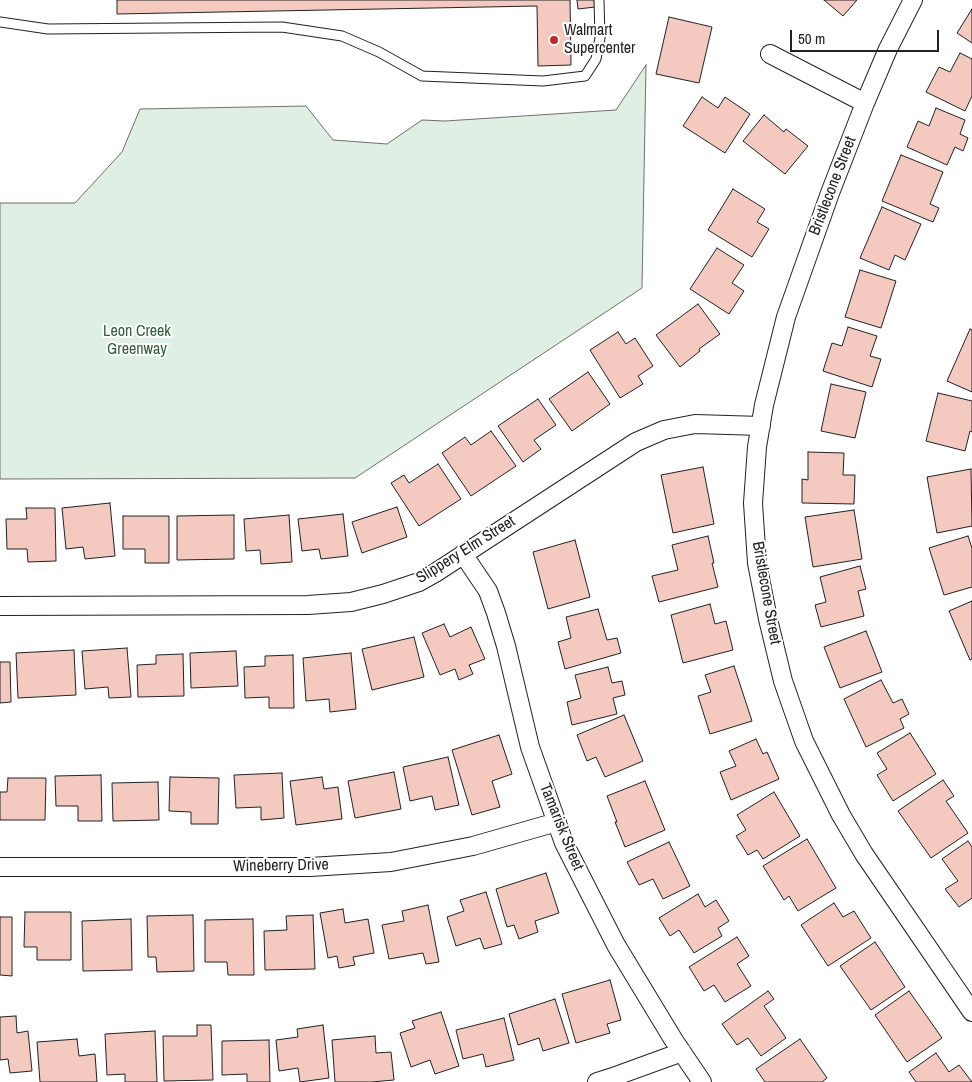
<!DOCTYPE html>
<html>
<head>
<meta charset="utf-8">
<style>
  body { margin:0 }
  #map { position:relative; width:972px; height:1082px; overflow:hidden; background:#fff; font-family:"Archivo Narrow",sans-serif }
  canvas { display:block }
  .scale { position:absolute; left:790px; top:30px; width:149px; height:22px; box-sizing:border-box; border:2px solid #222; border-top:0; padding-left:6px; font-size:15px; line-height:18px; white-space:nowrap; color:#222; -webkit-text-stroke:4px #fff; paint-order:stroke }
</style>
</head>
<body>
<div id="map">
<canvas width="972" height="1082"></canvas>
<div class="scale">50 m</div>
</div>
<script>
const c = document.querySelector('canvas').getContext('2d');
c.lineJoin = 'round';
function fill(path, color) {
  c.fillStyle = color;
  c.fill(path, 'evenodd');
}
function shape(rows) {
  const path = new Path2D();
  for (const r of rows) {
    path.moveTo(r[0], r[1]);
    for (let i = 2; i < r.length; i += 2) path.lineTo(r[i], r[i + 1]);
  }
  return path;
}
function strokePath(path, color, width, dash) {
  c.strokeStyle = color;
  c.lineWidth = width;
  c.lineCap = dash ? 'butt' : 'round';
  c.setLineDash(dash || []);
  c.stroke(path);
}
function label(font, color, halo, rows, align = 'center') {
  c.font = font + ' "Archivo Narrow",sans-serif';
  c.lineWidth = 4;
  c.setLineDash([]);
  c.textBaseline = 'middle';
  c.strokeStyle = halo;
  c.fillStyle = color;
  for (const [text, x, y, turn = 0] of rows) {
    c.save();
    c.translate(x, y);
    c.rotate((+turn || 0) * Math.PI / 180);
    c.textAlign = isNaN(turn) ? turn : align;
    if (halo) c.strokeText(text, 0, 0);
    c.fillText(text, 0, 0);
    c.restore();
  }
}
const green = shape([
  [646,65,642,288,355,478,0,479,0,203,75,203,122,152,140,109,306,106,333,140,387,144,422,120,445,121,616,110,646,65]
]);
fill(green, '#e0efe3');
strokePath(green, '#6f6f6f', 1);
const building = shape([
  [117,0,570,0,571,65,538,66,537,6,117,14,117,0],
  [577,0,594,0,595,7,578,9,577,0],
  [824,0,857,0,843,16,824,0],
  [972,9,972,43,957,33,972,9],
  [669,17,712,27,699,83,656,74,669,17],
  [960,53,972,59,972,96,965,111,926,92,939,67,950,72,960,53],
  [702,97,718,108,725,97,750,114,725,153,683,126,702,97],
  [936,108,965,120,960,134,968,138,963,151,955,147,947,165,907,147,918,121,929,126,936,108],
  [764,115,784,132,786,129,808,146,785,174,743,141,764,115],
  [901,155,943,172,930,204,939,208,933,222,882,201,901,155],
  [733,189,765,209,757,222,769,229,752,257,708,230,733,189],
  [882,207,921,224,905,260,895,255,889,270,860,258,882,207],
  [717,248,744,265,732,283,744,291,729,314,690,289,717,248],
  [860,270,896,281,881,328,845,317,860,270],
  [698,304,720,334,699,349,700,351,680,367,656,335,698,304],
  [848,327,877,336,870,356,881,359,872,387,823,371,832,343,842,346,848,327],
  [970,329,972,330,972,392,947,381,970,329],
  [618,332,626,344,635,338,653,366,638,376,643,384,620,398,590,350,618,332],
  [588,372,610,404,572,431,549,399,588,372],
  [831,384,866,392,855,438,821,431,831,384],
  [938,393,972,401,972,432,970,431,965,451,926,441,938,393],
  [538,399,556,425,534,440,541,449,523,462,498,426,538,399],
  [491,431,516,466,471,496,442,453,465,437,471,445,491,431],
  [808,452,844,453,843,475,855,475,854,504,802,503,802,479,808,480,808,452],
  [438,464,461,499,419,526,391,483,404,475,409,483,438,464],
  [703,467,714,524,673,533,661,475,703,467],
  [971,469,972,526,937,533,927,477,971,469],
  [110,503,115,556,85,559,83,547,66,549,62,508,110,503],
  [397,507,407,537,362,553,352,522,397,507],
  [26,508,55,508,56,561,28,562,27,549,7,549,6,519,27,519,26,508],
  [854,510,862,559,813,567,805,517,854,510],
  [343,514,348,556,321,559,319,549,302,551,298,519,343,514],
  [234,515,234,559,177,560,177,516,234,515],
  [289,515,292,562,261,564,260,550,246,551,244,519,289,515],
  [123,516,169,516,169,563,145,563,145,549,123,549,123,516],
  [708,536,714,563,712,563,718,587,659,602,652,576,678,570,672,545,708,536],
  [968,536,972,548,972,587,944,595,929,548,968,536],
  [575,540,590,597,548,609,533,552,575,540],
  [860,566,866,589,858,591,864,616,821,627,815,605,826,602,820,577,860,566],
  [972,601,972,659,970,660,949,611,972,601],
  [710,604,715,624,726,621,733,650,683,663,671,615,710,604],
  [598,609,607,640,617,638,621,653,565,669,558,642,571,638,566,617,598,609],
  [444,624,450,637,471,627,485,659,469,665,473,674,459,680,455,669,440,675,422,633,444,624],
  [866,631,882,672,840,688,824,647,866,631],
  [414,637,424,677,372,690,362,649,414,637],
  [127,648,131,697,109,698,108,687,85,689,82,651,127,648],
  [74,650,76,695,18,698,16,653,74,650],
  [236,651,238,686,191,688,190,653,236,651],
  [351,653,356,709,330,712,329,699,306,701,303,658,351,653],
  [183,654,184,696,138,697,137,665,156,664,156,655,183,654],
  [293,655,294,708,269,708,269,697,245,698,244,667,265,666,265,656,293,655],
  [0,662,10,662,11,702,0,703,0,662],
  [734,666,752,721,710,734,698,696,711,692,705,675,734,666],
  [608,667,612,683,622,681,625,695,613,698,617,714,572,725,567,702,581,698,575,675,608,667],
  [881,680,893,703,902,699,909,714,900,719,904,728,866,747,844,699,881,680],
  [624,715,643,761,605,777,596,757,587,761,577,735,624,715],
  [910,733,936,774,893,801,877,775,887,769,877,753,910,733],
  [499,735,512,774,492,781,500,807,472,815,452,750,499,735],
  [756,739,763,754,767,752,779,779,731,800,720,772,736,766,729,751,756,739],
  [448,757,459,805,435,810,432,796,410,801,403,767,448,757],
  [394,772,401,809,355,818,348,781,394,772],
  [282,773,284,818,261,820,261,807,236,808,234,775,282,773],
  [101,775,102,821,78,821,78,806,56,806,55,776,101,775],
  [170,777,219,778,218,824,191,824,191,812,169,811,170,777],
  [322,777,324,789,338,787,342,819,296,825,290,781,322,777],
  [8,778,46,778,45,820,0,820,0,792,7,792,8,778],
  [943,780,954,796,946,801,968,833,931,858,898,811,943,780],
  [645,781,665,830,625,847,615,822,617,822,607,796,645,781],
  [158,782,159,820,113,821,112,783,158,782],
  [774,792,800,836,763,859,757,850,748,855,736,836,746,830,737,815,774,792],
  [807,839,836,888,798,911,789,896,784,900,763,866,807,839],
  [968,841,972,847,972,898,959,907,945,889,958,881,942,859,968,841],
  [669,842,690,886,663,899,653,879,639,885,627,862,669,842],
  [546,873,559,913,535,921,538,932,519,939,514,925,507,927,496,889,546,873],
  [486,892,502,944,484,949,480,938,456,946,447,917,464,911,460,900,486,892],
  [698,894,705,907,716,900,729,921,718,928,722,936,694,953,679,930,670,936,659,918,698,894],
  [834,903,843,917,854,911,871,938,828,966,801,925,834,903],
  [428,905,439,962,426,964,423,953,389,959,382,925,404,921,402,911,428,905],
  [343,909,345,923,368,919,374,953,353,957,355,965,339,968,337,956,328,958,320,913,343,909],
  [25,912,71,912,71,960,37,960,37,947,24,947,25,912],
  [193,915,194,971,157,972,156,957,148,957,147,916,193,915],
  [313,915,315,969,265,970,264,931,287,930,286,916,313,915],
  [0,917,12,917,12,976,0,975,0,917],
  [131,919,132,970,83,971,82,921,131,919],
  [253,919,254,975,228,975,227,962,205,962,205,920,253,919],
  [737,937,749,956,737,964,751,986,725,1002,714,985,704,991,689,967,737,937],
  [875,942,905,987,871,1010,840,966,875,942],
  [610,980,621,1020,607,1024,610,1033,576,1043,562,994,610,980],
  [768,991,774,999,764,1006,786,1038,761,1056,748,1038,737,1045,722,1024,768,991],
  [909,991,942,1038,907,1062,875,1015,909,991],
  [555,999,569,1043,543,1051,539,1038,518,1045,509,1014,555,999],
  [441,1012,459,1066,435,1074,430,1060,411,1067,400,1033,415,1028,412,1021,441,1012],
  [16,1016,17,1033,28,1031,32,1071,10,1073,8,1059,0,1060,0,1017,16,1016],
  [504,1018,514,1060,486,1067,483,1054,463,1059,456,1030,504,1018],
  [197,1025,211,1025,213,1080,164,1081,163,1036,197,1036,197,1025],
  [323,1025,329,1078,300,1082,298,1068,279,1071,276,1040,298,1037,297,1029,323,1025],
  [155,1031,157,1082,125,1082,125,1074,107,1075,105,1034,155,1031],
  [375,1036,376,1053,391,1052,394,1080,371,1082,335,1082,332,1040,375,1036],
  [77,1039,79,1056,95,1054,97,1082,40,1082,37,1042,77,1039],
  [800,1039,827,1078,822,1082,765,1082,756,1069,800,1039],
  [269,1040,270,1082,247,1082,247,1074,222,1075,222,1041,269,1040],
  [936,1053,949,1072,959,1065,972,1082,916,1082,909,1072,936,1053]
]);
fill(building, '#f3c9c0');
strokePath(building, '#222', 1);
const service = shape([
  [0,22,48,29,282,27,342,36,379,52,422,76,543,81,585,76,596,59,600,38,599,0]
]);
const minor = shape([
  [913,0,888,49,865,103,830,193,786,317,764,405,757,447,753,503,757,563,768,619,783,681,804,741,841,815,864,854,972,1012],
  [770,54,865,103],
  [463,554,488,591,496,613,506,646,530,747,564,843,616,945,673,1039,702,1082],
  [0,606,308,605,351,602,383,594,419,582,435,573,636,442,664,430,695,424,761,426],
  [0,867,310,867,391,862,473,846,557,822],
  [597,1082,616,1076,682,1052]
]);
strokePath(service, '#222', 11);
strokePath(minor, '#222', 20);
strokePath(service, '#fff', 9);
strokePath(minor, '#fff', 18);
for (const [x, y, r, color] of [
  [554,40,5,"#c62828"]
]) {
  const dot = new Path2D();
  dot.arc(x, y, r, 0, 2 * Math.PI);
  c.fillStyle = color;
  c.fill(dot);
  strokePath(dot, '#fff', 2);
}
label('16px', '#222', '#fff', [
  ["Walmart",564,31],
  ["Supercenter",564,49]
], 'left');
label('16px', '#222', '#fff', [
  ["Bristlecone Street",833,186,-69],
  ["Slippery Elm Street",466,550,-32],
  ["Bristlecone Street",766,593,80],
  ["Tamarisk Street",561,827,68],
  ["Wineberry Drive",281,866,-1]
]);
label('16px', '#2f5e38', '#fff', [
  ["Leon Creek",137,332],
  ["Greenway",137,350]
]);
</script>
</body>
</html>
